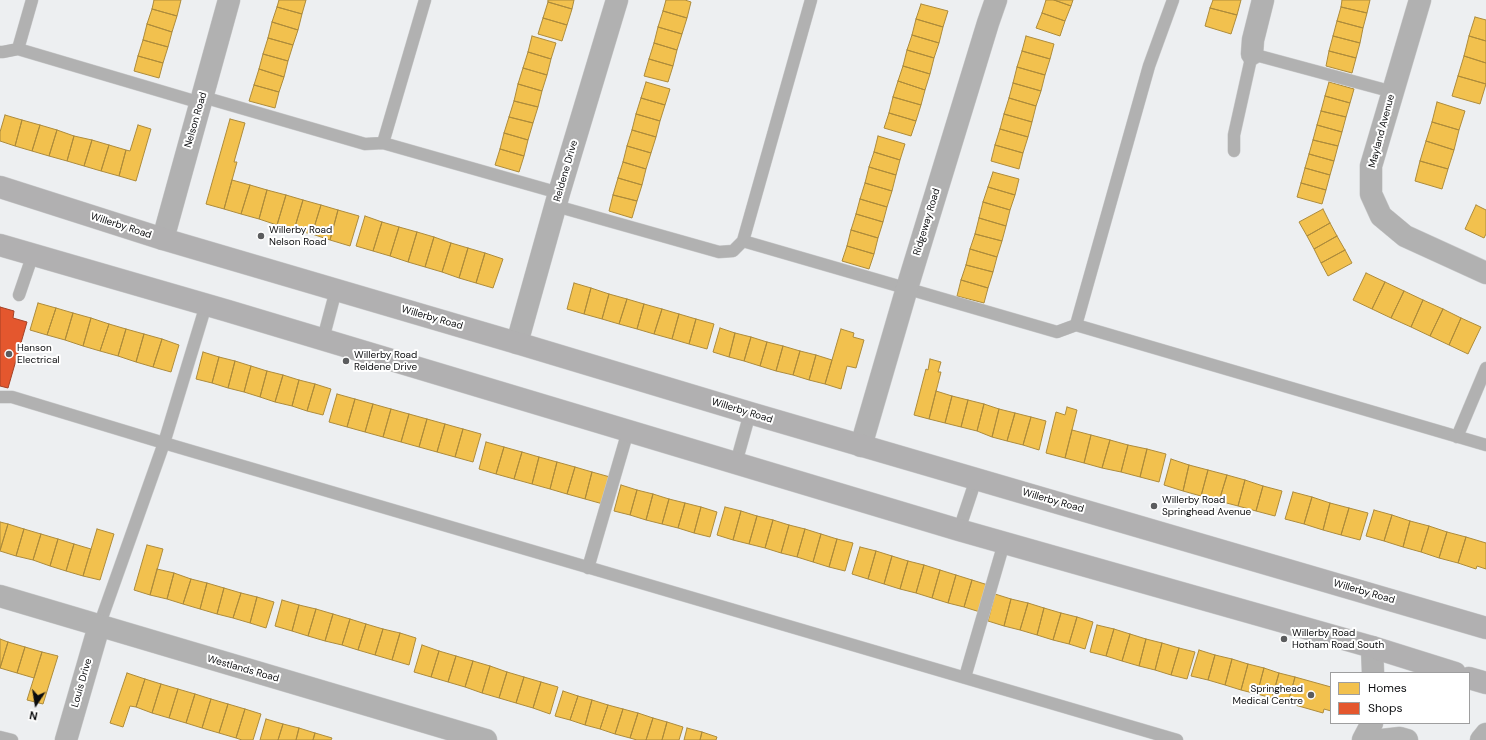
<!DOCTYPE html>
<html>
<head>
<meta charset="utf-8">
<style>
  body { margin:0 }
  #map { position:relative; width:1486px; height:740px; overflow:hidden; background:#edeff1; font-family:"DM Sans",sans-serif }
  canvas { display:block }
  .legend { position:absolute; left:1330px; top:672px; width:140px; height:52px; box-sizing:border-box; background:#fff; border:1px solid #9e9e9f; margin:0; padding:5px 7px; list-style:none; font-size:12px; color:#0c0d0f }
  .legend li { display:flex; align-items:center; gap:8px; height:20px }
  .legend b { width:20px; border:1px solid #9e9e9f }
  .north { position:absolute; left:16px; top:684px; width:40px; height:40px; -webkit-text-stroke:3px #fff; paint-order:stroke; rotate:192deg; font-size:11px; font-weight:700; line-height:16px; text-align:center; color:#0c0d0f }
  .north::after { content:''; display:block; margin:auto; width:14px; height:18px; background:#0c0d0f; clip-path:polygon(50% 0,100% 100%,50% 72%,0 100%) }
</style>
</head>
<body>
<div id="map">
<canvas width="1486" height="740"></canvas>
<ul class="legend">
<li><b style="height:11px;background:#f2c14e"></b>Homes</li>
<li><b style="height:11px;background:#e4572e"></b>Shops</li>
</ul>
<div class="north">N</div>
</div>
<script>
const c = document.querySelector('canvas').getContext('2d');
c.lineJoin = 'round';
function fill(path, color) {
  c.fillStyle = color;
  c.fill(path, 'evenodd');
}
function shape(rows) {
  const path = new Path2D();
  for (const r of rows) {
    path.moveTo(r[0], r[1]);
    for (let i = 2; i < r.length; i += 2) path.lineTo(r[i], r[i + 1]);
  }
  return path;
}
function strokePath(path, color, width, dash) {
  c.strokeStyle = color;
  c.lineWidth = width;
  c.lineCap = dash ? 'butt' : 'round';
  c.setLineDash(dash || []);
  c.stroke(path);
}
function label(font, color, halo, rows, align = 'center') {
  c.font = font + ' "DM Sans",sans-serif';
  c.lineWidth = 4;
  c.setLineDash([]);
  c.textBaseline = 'middle';
  c.strokeStyle = halo;
  c.fillStyle = color;
  for (const [text, x, y, turn = 0] of rows) {
    c.save();
    c.translate(x, y);
    c.rotate((+turn || 0) * Math.PI / 180);
    c.textAlign = isNaN(turn) ? turn : align;
    if (halo) c.strokeText(text, 0, 0);
    c.fillText(text, 0, 0);
    c.restore();
  }
}
const homes = shape([
  [154,0,181,0,177,16,152,9,154,0],
  [279,0,306,0,302,14,277,7,279,0],
  [548,0,574,0,572,9,548,2,548,0],
  [666,0,685,0,691,2,687,18,663,11,666,0],
  [1046,0,1054,0,1071,6,1065,21,1042,13,1046,0],
  [1054,0,1073,0,1071,6,1054,0],
  [1213,0,1241,0,1237,15,1210,8,1213,0],
  [1342,0,1370,0,1367,13,1341,7,1342,0],
  [548,2,572,9,567,25,543,18,548,2],
  [921,4,948,11,943,27,916,19,921,4],
  [277,7,302,14,298,30,272,22,277,7],
  [1341,7,1367,13,1363,28,1337,21,1341,7],
  [1210,8,1237,15,1231,34,1205,26,1210,8],
  [152,9,177,16,172,32,147,24,152,9],
  [663,11,687,18,682,34,658,27,663,11],
  [1042,13,1065,21,1060,36,1036,28,1042,13],
  [1475,17,1486,20,1486,41,1469,36,1475,17],
  [543,18,567,25,562,41,538,34,543,18],
  [916,19,943,27,939,43,912,35,916,19],
  [1337,21,1363,28,1360,43,1333,36,1337,21],
  [272,22,298,30,293,45,268,38,272,22],
  [147,24,172,32,168,47,143,40,147,24],
  [658,27,682,34,677,50,654,43,658,27],
  [912,35,939,43,934,58,907,50,912,35],
  [532,36,556,43,551,59,528,52,532,36],
  [1026,36,1054,44,1050,59,1022,51,1026,36],
  [1333,36,1360,43,1356,58,1329,51,1333,36],
  [1469,36,1486,41,1486,63,1464,56,1469,36],
  [268,38,293,45,288,61,263,54,268,38],
  [143,40,168,47,163,63,138,56,143,40],
  [654,43,677,50,673,66,649,59,654,43],
  [907,50,934,58,930,74,903,66,907,50],
  [1022,51,1050,59,1045,75,1017,67,1022,51],
  [1329,51,1356,58,1352,73,1326,66,1329,51],
  [528,52,551,59,547,75,523,68,528,52],
  [263,54,288,61,284,77,259,69,263,54],
  [138,56,163,63,159,78,134,71,138,56],
  [1464,56,1486,63,1486,84,1458,76,1464,56],
  [649,59,673,66,668,82,644,76,649,59],
  [903,66,930,74,925,90,898,81,903,66],
  [1017,67,1045,75,1041,91,1013,83,1017,67],
  [523,68,547,75,542,91,518,84,523,68],
  [259,69,284,77,279,92,254,85,259,69],
  [1458,76,1486,84,1480,104,1452,96,1458,76],
  [898,81,925,90,921,105,893,97,898,81],
  [646,82,670,89,665,105,641,98,646,82],
  [1329,82,1354,89,1350,103,1325,96,1329,82],
  [1013,83,1041,91,1036,106,1009,98,1013,83],
  [518,84,542,91,538,107,514,101,518,84],
  [254,85,279,92,275,108,249,101,254,85],
  [1325,96,1350,103,1346,117,1321,111,1325,96],
  [893,97,921,105,916,121,889,113,893,97],
  [641,98,665,105,660,121,636,114,641,98],
  [1009,98,1036,106,1032,122,1004,114,1009,98],
  [514,101,538,107,533,123,509,117,514,101],
  [1437,102,1465,111,1459,130,1432,122,1437,102],
  [1321,111,1346,117,1342,132,1317,125,1321,111],
  [889,113,916,121,911,136,884,128,889,113],
  [636,114,660,121,656,137,632,130,636,114],
  [1004,114,1032,122,1028,137,1000,129,1004,114],
  [5,115,22,120,15,146,0,141,0,132,5,115],
  [509,117,533,123,528,140,504,133,509,117],
  [230,119,245,123,234,162,237,162,224,209,206,204,230,119],
  [22,120,40,125,32,151,15,146,22,120],
  [1432,122,1459,130,1454,150,1426,141,1432,122],
  [40,125,57,130,49,156,32,151,40,125],
  [138,125,151,129,136,181,119,176,126,150,130,151,138,125],
  [1317,125,1342,132,1338,146,1313,140,1317,125],
  [1000,129,1028,137,1023,153,995,145,1000,129],
  [57,130,74,136,67,161,49,156,57,130],
  [632,130,656,137,651,153,627,146,632,130],
  [504,133,528,140,524,156,500,149,504,133],
  [74,136,92,140,84,166,67,161,74,136],
  [878,136,905,144,900,160,874,152,878,136],
  [92,140,109,145,101,171,84,166,92,140],
  [1313,140,1338,146,1334,161,1309,154,1313,140],
  [1426,141,1454,150,1448,169,1420,161,1426,141],
  [109,145,126,150,119,176,101,171,109,145],
  [995,145,1023,153,1019,169,991,161,995,145],
  [627,146,651,153,646,169,623,162,627,146],
  [500,149,524,156,519,172,495,165,500,149],
  [874,152,900,160,896,175,869,167,874,152],
  [1309,154,1334,161,1330,175,1305,168,1309,154],
  [1420,161,1448,169,1442,189,1415,181,1420,161],
  [623,162,646,169,642,185,618,178,623,162],
  [869,167,896,175,892,191,865,183,869,167],
  [1305,168,1330,175,1326,190,1301,183,1305,168],
  [993,172,1019,179,1015,195,988,187,993,172],
  [618,178,642,185,637,201,613,195,618,178],
  [232,180,250,185,241,214,224,209,232,180],
  [865,183,892,191,887,207,860,199,865,183],
  [1301,183,1326,190,1322,204,1297,197,1301,183],
  [250,185,267,190,259,219,241,214,250,185],
  [988,187,1015,195,1010,210,983,202,988,187],
  [267,190,286,195,277,225,259,219,267,190],
  [286,195,303,200,294,230,277,225,286,195],
  [613,195,637,201,632,218,609,211,613,195],
  [860,199,887,207,883,222,856,214,860,199],
  [303,200,321,205,312,234,294,230,303,200],
  [983,202,1010,210,1006,226,979,218,983,202],
  [321,205,338,210,330,240,312,234,321,205],
  [1476,205,1486,210,1486,234,1484,238,1465,229,1476,205],
  [1323,209,1330,223,1307,236,1299,222,1323,209],
  [338,210,359,216,350,246,330,240,338,210],
  [856,214,883,222,878,238,851,230,856,214],
  [365,216,382,222,373,251,356,246,365,216],
  [979,218,1006,226,1002,241,975,234,979,218],
  [382,222,399,227,390,256,373,251,382,222],
  [1330,223,1337,236,1314,249,1307,236,1330,223],
  [399,227,417,232,408,262,390,256,399,227],
  [851,230,878,238,874,254,847,246,851,230],
  [417,232,434,237,425,267,408,262,417,232],
  [975,234,1002,241,997,257,970,249,975,234],
  [1337,236,1345,250,1321,263,1314,249,1337,236],
  [434,237,451,243,442,272,425,267,434,237],
  [451,243,468,248,459,278,442,272,451,243],
  [847,246,874,254,869,269,842,261,847,246],
  [468,248,485,253,476,283,459,278,468,248],
  [970,249,997,257,993,272,966,265,970,249],
  [1345,250,1352,263,1328,276,1321,263,1345,250],
  [485,253,503,259,493,288,476,283,485,253],
  [966,265,993,272,988,288,961,280,966,265],
  [1366,273,1385,282,1372,309,1353,300,1366,273],
  [961,280,988,288,984,303,957,296,961,280],
  [1385,282,1404,291,1391,318,1372,309,1385,282],
  [574,283,591,288,584,314,567,309,574,283],
  [591,288,609,294,602,319,584,314,591,288],
  [1404,291,1423,300,1411,327,1391,318,1404,291],
  [609,294,627,299,619,324,602,319,609,294],
  [627,299,644,304,637,329,619,324,627,299],
  [1423,300,1443,309,1430,336,1411,327,1423,300],
  [38,303,56,308,47,335,30,330,38,303],
  [644,304,662,309,654,334,637,329,644,304],
  [56,308,73,313,65,340,47,335,56,308],
  [662,309,679,314,672,339,654,334,662,309],
  [1443,309,1461,318,1449,345,1430,336,1443,309],
  [73,313,91,318,83,346,65,340,73,313],
  [679,314,696,319,689,344,672,339,679,314],
  [91,318,109,324,100,351,83,346,91,318],
  [1461,318,1481,327,1468,354,1449,345,1461,318],
  [696,319,714,324,707,349,689,344,696,319],
  [109,324,126,329,118,356,100,351,109,324],
  [720,328,735,333,729,357,713,352,720,328],
  [126,329,144,334,136,362,118,356,126,329],
  [841,329,854,333,853,337,864,340,856,368,847,366,841,389,825,384,841,329],
  [735,333,751,337,744,361,729,357,735,333],
  [144,334,162,339,153,367,136,362,144,334],
  [751,337,767,342,760,366,744,361,751,337],
  [162,339,179,345,171,372,153,367,162,339],
  [767,342,783,346,776,371,760,366,767,342],
  [783,346,800,351,793,375,776,371,783,346],
  [800,351,816,355,809,380,793,375,800,351],
  [203,352,219,357,212,383,196,379,203,352],
  [816,355,832,360,825,384,809,380,816,355],
  [219,357,235,361,228,388,212,383,219,357],
  [930,359,941,362,938,372,941,372,929,419,914,415,926,369,928,370,930,359],
  [235,361,251,366,244,392,228,388,235,361],
  [251,366,267,371,260,397,244,392,251,366],
  [267,371,283,375,275,402,260,397,267,371],
  [283,375,299,380,292,406,275,402,283,375],
  [299,380,315,384,307,411,292,406,299,380],
  [315,384,331,389,323,415,307,411,315,384],
  [936,391,952,396,945,423,929,419,936,391],
  [337,394,355,399,347,427,329,422,337,394],
  [952,396,968,400,961,427,945,423,952,396],
  [355,399,373,404,365,432,347,427,355,399],
  [968,400,984,404,977,431,961,427,968,400],
  [373,404,391,409,383,437,365,432,373,404],
  [984,404,999,409,992,437,977,431,984,404],
  [1067,407,1077,410,1065,458,1046,453,1056,412,1065,415,1067,407],
  [391,409,409,414,401,442,383,437,391,409],
  [999,409,1015,413,1007,441,992,437,999,409],
  [1015,413,1031,417,1023,445,1007,441,1015,413],
  [409,414,427,419,419,447,401,442,409,414],
  [1031,417,1046,421,1039,450,1023,445,1031,417],
  [427,419,445,424,437,452,419,447,427,419],
  [445,424,463,429,455,457,437,452,445,424],
  [463,429,481,434,473,462,455,457,463,429],
  [1072,430,1091,435,1084,463,1065,458,1072,430],
  [1091,435,1110,440,1102,468,1084,463,1091,435],
  [1110,440,1128,445,1121,472,1102,468,1110,440],
  [486,442,504,447,496,474,479,469,486,442],
  [1128,445,1147,449,1140,477,1121,472,1128,445],
  [504,447,522,452,514,479,496,474,504,447],
  [1147,449,1166,454,1159,482,1140,477,1147,449],
  [522,452,539,457,532,484,514,479,522,452],
  [539,457,557,462,550,489,532,484,539,457],
  [1171,459,1189,465,1183,491,1164,485,1171,459],
  [557,462,575,467,567,494,550,489,557,462],
  [1189,465,1208,470,1201,496,1183,491,1189,465],
  [575,467,592,472,585,499,567,494,575,467],
  [1208,470,1227,475,1219,501,1201,496,1208,470],
  [592,472,610,477,603,504,585,499,592,472],
  [1227,475,1245,480,1238,506,1219,501,1227,475],
  [1245,480,1263,486,1256,511,1238,506,1245,480],
  [621,485,637,490,630,515,614,511,621,485],
  [1263,486,1282,491,1275,516,1256,511,1263,486],
  [637,490,653,494,646,520,630,515,637,490],
  [1293,492,1312,497,1304,524,1285,519,1293,492],
  [653,494,669,499,662,524,646,520,653,494],
  [1312,497,1330,503,1323,530,1304,524,1312,497],
  [669,499,685,503,678,528,662,524,669,499],
  [685,503,701,507,694,533,678,528,685,503],
  [1330,503,1349,508,1341,535,1323,530,1330,503],
  [701,507,717,512,710,537,694,533,701,507],
  [725,507,741,511,733,540,717,535,725,507],
  [1349,508,1368,513,1360,540,1341,535,1349,508],
  [1374,510,1392,515,1384,541,1366,536,1374,510],
  [741,511,757,516,749,544,733,540,741,511],
  [1392,515,1410,521,1403,547,1384,541,1392,515],
  [757,516,773,520,765,548,749,544,757,516],
  [773,520,789,525,781,553,765,548,773,520],
  [1410,521,1429,526,1421,552,1403,547,1410,521],
  [0,522,8,524,0,550,0,522],
  [8,524,24,529,16,556,0,551,8,524],
  [789,525,805,529,797,557,781,553,789,525],
  [1429,526,1447,532,1439,558,1421,552,1429,526],
  [24,529,41,534,33,560,16,556,24,529],
  [97,529,114,534,100,580,83,576,97,529],
  [805,529,821,534,813,562,797,557,805,529],
  [1447,532,1466,537,1458,563,1439,558,1447,532],
  [41,534,58,539,50,566,33,560,41,534],
  [821,534,837,539,829,567,813,562,821,534],
  [1466,537,1486,543,1486,569,1477,566,1476,569,1458,563,1466,537],
  [58,539,74,544,66,571,50,566,58,539],
  [837,539,853,543,845,571,829,567,837,539],
  [74,544,91,549,83,576,66,571,74,544],
  [147,545,163,549,150,595,134,590,147,545],
  [860,547,876,551,868,579,852,574,860,547],
  [876,551,892,556,884,584,868,579,876,551],
  [892,556,908,561,900,589,884,584,892,556],
  [908,561,924,565,916,593,900,589,908,561],
  [924,565,940,570,932,598,916,593,924,565],
  [157,569,174,573,167,599,150,595,157,569],
  [940,570,956,575,948,603,932,598,940,570],
  [174,573,191,579,183,604,167,599,174,573],
  [956,575,972,580,964,607,948,603,956,575],
  [191,579,207,583,200,609,183,604,191,579],
  [972,580,988,585,980,612,964,607,972,580],
  [207,583,224,588,217,614,200,609,207,583],
  [224,588,241,593,233,618,217,614,224,588],
  [241,593,257,597,250,623,233,618,241,593],
  [995,594,1011,599,1004,626,988,621,995,594],
  [257,597,274,602,266,628,250,623,257,597],
  [1011,599,1028,603,1020,630,1004,626,1011,599],
  [282,600,299,605,292,631,275,626,282,600],
  [1028,603,1044,608,1037,635,1020,630,1028,603],
  [299,605,316,609,308,636,292,631,299,605],
  [1044,608,1061,613,1053,640,1037,635,1044,608],
  [316,609,333,614,325,641,308,636,316,609],
  [1061,613,1077,617,1069,644,1053,640,1061,613],
  [333,614,350,619,342,645,325,641,333,614],
  [1077,617,1093,622,1085,649,1069,644,1077,617],
  [350,619,366,624,358,650,342,645,350,619],
  [366,624,383,629,375,655,358,650,366,624],
  [1097,625,1114,629,1106,656,1090,652,1097,625],
  [383,629,400,633,392,660,375,655,383,629],
  [1114,629,1130,634,1122,661,1106,656,1114,629],
  [400,633,416,638,409,665,392,660,400,633],
  [1130,634,1146,639,1139,666,1122,661,1130,634],
  [0,639,8,642,0,668,0,639],
  [1146,639,1162,643,1155,670,1139,666,1146,639],
  [8,642,25,647,17,673,0,668,8,642],
  [1162,643,1179,648,1171,675,1155,670,1162,643],
  [422,645,439,651,431,677,414,672,422,645],
  [25,647,42,652,34,678,17,673,25,647],
  [1179,648,1195,652,1187,679,1171,675,1179,648],
  [1199,650,1215,655,1208,680,1191,676,1199,650],
  [439,651,456,656,448,682,431,677,439,651],
  [42,652,58,656,43,704,27,700,42,652],
  [1215,655,1232,659,1225,685,1208,680,1215,655],
  [456,656,473,661,465,687,448,682,456,656],
  [1232,659,1248,664,1241,690,1225,685,1232,659],
  [473,661,490,666,482,693,465,687,473,661],
  [1248,664,1264,668,1257,694,1241,690,1248,664],
  [490,666,507,672,499,698,482,693,490,666],
  [1264,668,1279,673,1272,698,1257,694,1264,668],
  [507,672,524,677,516,703,499,698,507,672],
  [127,673,145,679,136,707,130,706,123,727,110,723,127,673],
  [1279,673,1295,677,1288,703,1272,698,1279,673],
  [524,677,541,682,533,708,516,703,524,677],
  [1295,677,1331,687,1331,711,1324,709,1323,713,1288,703,1295,677],
  [145,679,161,684,152,713,136,707,145,679],
  [541,682,558,687,550,714,533,708,541,682],
  [161,684,178,689,169,718,152,713,161,684],
  [178,689,195,694,186,723,169,718,178,689],
  [563,691,578,696,570,720,555,716,563,691],
  [195,694,211,699,202,728,186,723,195,694],
  [578,696,592,700,585,725,570,720,578,696],
  [211,699,228,704,219,733,202,728,211,699],
  [592,700,608,705,600,729,585,725,592,700],
  [228,704,245,709,236,738,219,733,228,704],
  [608,705,623,709,615,734,600,729,608,705],
  [245,709,261,714,253,740,242,740,236,738,245,709],
  [623,709,638,713,630,738,615,734,623,709],
  [638,713,653,718,646,740,637,740,630,738,638,713],
  [653,718,667,722,662,740,646,740,653,718],
  [266,719,283,724,278,740,260,740,266,719],
  [667,722,683,727,679,740,662,740,667,722],
  [283,724,299,728,296,740,278,740,283,724],
  [299,728,315,733,313,740,296,740,299,728],
  [687,728,702,732,700,740,684,740,687,728],
  [702,732,717,737,716,740,700,740,702,732],
  [315,733,332,738,331,740,313,740,315,733]
]);
fill(homes, '#f2c14e');
strokePath(homes, '#ad8b3b', 1);
const shops = shape([
  [0,307,14,311,13,318,27,322,8,388,0,386,0,307]
]);
fill(shops, '#e4572e');
strokePath(shops, '#a34125', 1);
const lane = shape([
  [18,49,32,0],
  [0,52,3,52,18,49,201,103],
  [203,97,365,144,383,143,559,193],
  [383,143,425,0],
  [1234,151,1234,135,1252,54,1393,92],
  [556,206,719,252,733,251,743,241,1057,332,1076,325,1486,445],
  [743,241,811,0],
  [19,295,33,254],
  [1076,325,1149,66,1173,0],
  [323,339,336,290],
  [0,397,12,397,164,443,1177,740],
  [1457,437,1486,368],
  [736,463,750,413],
  [959,530,976,479],
  [588,568,628,431],
  [99,626,164,443,206,305],
  [965,677,1004,543],
  [0,737,12,740]
]);
const street = shape([
  [1420,0,1371,166,1371,194,1381,216,1405,236,1486,273],
  [1252,54,1253,40,1263,0],
  [163,239,229,0],
  [517,343,559,193,617,0],
  [861,446,907,288,988,23,996,0],
  [0,596,486,740],
  [1372,647,1373,673],
  [66,740,99,626],
  [1363,740,1372,723],
  [1382,740,1400,738,1407,740],
  [1481,740,1486,734]
]);
const secondary = shape([
  [0,187,163,239,517,343,750,413,1486,628],
  [0,245,228,311,959,530,1372,647,1455,673],
  [1469,678,1486,683]
]);
strokePath(lane, '#cacbcc', 13);
strokePath(street, '#cacbcc', 23);
strokePath(secondary, '#cacbcc', 23);
strokePath(lane, '#b1b1b1', 12);
strokePath(street, '#b1b1b1', 22);
strokePath(secondary, '#b1b0b1', 22);
for (const [x, y, r, color] of [
  [261,236,4,"#5b5c5e"],
  [9,354,4,"#5b5c5e"],
  [346,361,4,"#5b5c5e"],
  [1154,506,4,"#5b5c5e"],
  [1284,639,4,"#5b5c5e"],
  [1311,695,4,"#5b5c5e"]
]) {
  const dot = new Path2D();
  dot.arc(x, y, r, 0, 2 * Math.PI);
  c.fillStyle = color;
  c.fill(dot);
  strokePath(dot, '#fff', 1.5);
}
label('10px', '#0c0d0f', '#fff', [
  ["Nelson Road",196,120,-74],
  ["Mayland Avenue",1382,131,-75],
  ["Reldene Drive",566,171,-74],
  ["Ridgeway Road",927,222,-73],
  ["Willerby Road",121,226,18],
  ["Willerby Road",432,318,16],
  ["Willerby Road",742,411,17],
  ["Willerby Road",1053,501,16],
  ["Willerby Road",1364,592,16],
  ["Westlands Road",243,669,16],
  ["Louis Drive",82,683,-74]
]);
label('10px', '#0c0d0f', '#fff', [
  ["Willerby Road",269,230],
  ["Nelson Road",269,242],
  ["Hanson",17,348],
  ["Electrical",17,360],
  ["Willerby Road",354,355],
  ["Reldene Drive",354,367],
  ["Willerby Road",1162,500],
  ["Springhead Avenue",1162,512],
  ["Willerby Road",1292,633],
  ["Hotham Road South",1292,645],
  ["Springhead",1303,689,"right"],
  ["Medical Centre",1303,701,"right"]
], 'left');
</script>
</body>
</html>
